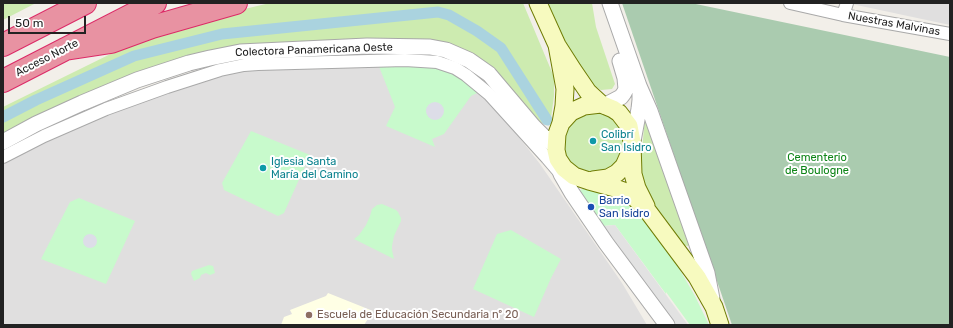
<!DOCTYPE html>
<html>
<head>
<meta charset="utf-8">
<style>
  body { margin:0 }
  #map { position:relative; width:953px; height:328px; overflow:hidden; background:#f2efe9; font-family:Rubik,sans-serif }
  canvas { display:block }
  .frame { position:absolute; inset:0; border:4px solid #222; pointer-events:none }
  .scale { position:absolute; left:8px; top:16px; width:78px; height:18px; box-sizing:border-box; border:2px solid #222; border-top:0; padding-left:5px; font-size:12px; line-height:14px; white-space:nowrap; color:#222; -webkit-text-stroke:3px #fff; paint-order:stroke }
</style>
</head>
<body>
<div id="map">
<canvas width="953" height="328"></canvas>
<div class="frame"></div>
<div class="scale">50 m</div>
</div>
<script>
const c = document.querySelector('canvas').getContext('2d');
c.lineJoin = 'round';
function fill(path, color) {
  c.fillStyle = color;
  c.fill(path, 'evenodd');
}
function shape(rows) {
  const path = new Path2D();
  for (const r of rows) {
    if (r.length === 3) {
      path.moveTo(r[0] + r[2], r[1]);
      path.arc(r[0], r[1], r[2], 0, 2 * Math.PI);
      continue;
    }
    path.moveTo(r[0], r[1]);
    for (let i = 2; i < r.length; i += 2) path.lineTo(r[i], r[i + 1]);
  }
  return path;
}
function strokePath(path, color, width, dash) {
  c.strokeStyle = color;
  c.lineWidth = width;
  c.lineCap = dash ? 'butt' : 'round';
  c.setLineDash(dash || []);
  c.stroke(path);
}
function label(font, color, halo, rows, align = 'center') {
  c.font = font + ' Rubik,sans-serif';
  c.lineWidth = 4;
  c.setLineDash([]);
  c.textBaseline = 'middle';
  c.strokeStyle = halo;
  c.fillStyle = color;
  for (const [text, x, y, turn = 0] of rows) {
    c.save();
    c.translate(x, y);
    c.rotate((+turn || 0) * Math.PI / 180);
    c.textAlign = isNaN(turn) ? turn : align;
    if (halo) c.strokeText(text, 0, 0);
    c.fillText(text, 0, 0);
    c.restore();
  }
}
fill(shape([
  [847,3,950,3,950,25],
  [378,64,465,78,500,113,540,164,622,283,647,325,3,325,3,162,82,122,184,85,241,71,282,67]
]), '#e0dfdf');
fill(shape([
  [328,293,373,311,364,325,281,325,284,317,292,314,290,310,326,296]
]), '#ffffe5');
fill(shape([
  [3,3,36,3,3,20],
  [270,3,523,3,554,77,554,96,551,118,550,121,547,124,541,123,506,85,469,55,247,46,3,136,3,107,11,103,143,38,236,11],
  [548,3,592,3,596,27,615,84,612,89,601,90,592,84,580,70,559,31],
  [594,143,30],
  [645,115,691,243,688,246,683,245,651,204,640,176]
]), '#cdebb0');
fill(shape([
  [622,3,691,3,950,57,950,325,732,325]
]), '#aacbaf');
fill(shape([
  [378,64,435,65,451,70,479,92,471,96,444,134,432,139,435,147,386,126,395,107],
  [251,131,310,155,284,213,278,216,224,190,222,183],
  [585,188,613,195,632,205,677,265,695,296,709,325,690,325,666,292,666,294,615,225,603,226,581,194,580,190],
  [79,198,135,221,106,284,41,259,70,202],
  [382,204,396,210,398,212,401,218,401,221,394,236,392,246,392,250,394,259,354,239,359,235,366,225,370,216,372,209,377,205],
  [511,230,561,259,551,278,534,317,473,289,497,234],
  [209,265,213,266,215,273,210,275,206,273,201,275,200,278,194,281,191,274,192,271]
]), '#c8facc');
fill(shape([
  [615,225,688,325,675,325,604,226]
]), '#e2e2e2');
fill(shape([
  [435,111,9],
  [90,241,7]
]), '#dddde8');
strokePath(shape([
  [3,117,36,100,134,56,222,34,438,12,449,15,477,31,501,48,547,120]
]), '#aad3df', 11);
const minor = shape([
  [790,3,843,15,950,34],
  [843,15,847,3],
  [3,157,44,136,106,109,167,87,220,70,244,65,258,64,405,60,437,62,455,68,466,75,489,94,547,158,559,172]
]);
const tertiary = shape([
  [610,3,639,86,650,111,707,273,712,299],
  [604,106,621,97,624,93,626,89,625,78,620,61],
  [633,141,639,109,640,100,640,92],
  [3,142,36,124,82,103,137,80,189,63,210,58,240,52,367,46,430,47,446,50,469,60,489,74,533,126,544,137,556,147],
  [564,168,561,174,572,193,606,243,667,325]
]);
const secondary = shape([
  [538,3,557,45,573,70,588,92,601,104],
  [557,45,565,89,564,106,561,123,557,134,556,150,558,159,564,168,574,176,589,181,615,188,626,192,635,198,647,210,697,277,714,307,720,325],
  [561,123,571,112,584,106,601,104,613,109,619,113,629,126,632,142,633,174,637,188,646,206],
  [593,180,608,178,617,173,624,166,631,150]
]);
const motorway = shape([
  [3,45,85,3],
  [65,49,111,42,152,27,236,3],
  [3,81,155,3]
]);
strokePath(minor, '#a9a9a9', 14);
strokePath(tertiary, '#a9a9a9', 17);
strokePath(secondary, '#707d05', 19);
strokePath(motorway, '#dc2a67', 24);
strokePath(minor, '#fff', 12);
strokePath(tertiary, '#fff', 15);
strokePath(secondary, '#f7fabf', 17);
strokePath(motorway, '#e892a2', 22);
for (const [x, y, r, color] of [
  [593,141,4,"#0f9aa8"],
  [263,168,4,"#0f9aa8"],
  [591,207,4,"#1a4fb4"],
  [309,315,4,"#8d6e63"]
]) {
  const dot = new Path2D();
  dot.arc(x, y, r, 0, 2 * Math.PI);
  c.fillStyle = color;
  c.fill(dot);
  strokePath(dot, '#fff', 1.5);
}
label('11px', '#222', '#fff', [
  ["Nuestras Malvinas",894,24,10],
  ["Colectora Panamericana Oeste",314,50,-2],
  ["Acceso Norte",47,58,-27]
]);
label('11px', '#0d838f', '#fff', [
  ["Colibrí",601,135],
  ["San Isidro",601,148],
  ["Iglesia Santa",271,162],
  ["María del Camino",271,175]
], 'left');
label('11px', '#0c8416', '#fff', [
  ["Cementerio",817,158],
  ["de Boulogne",817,171]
]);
label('11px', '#164399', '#fff', [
  ["Barrio",599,201],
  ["San Isidro",599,214]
], 'left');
label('11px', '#785e54', '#fff', [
  ["Escuela de Educación Secundaria nº 20",317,315]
], 'left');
</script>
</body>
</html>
